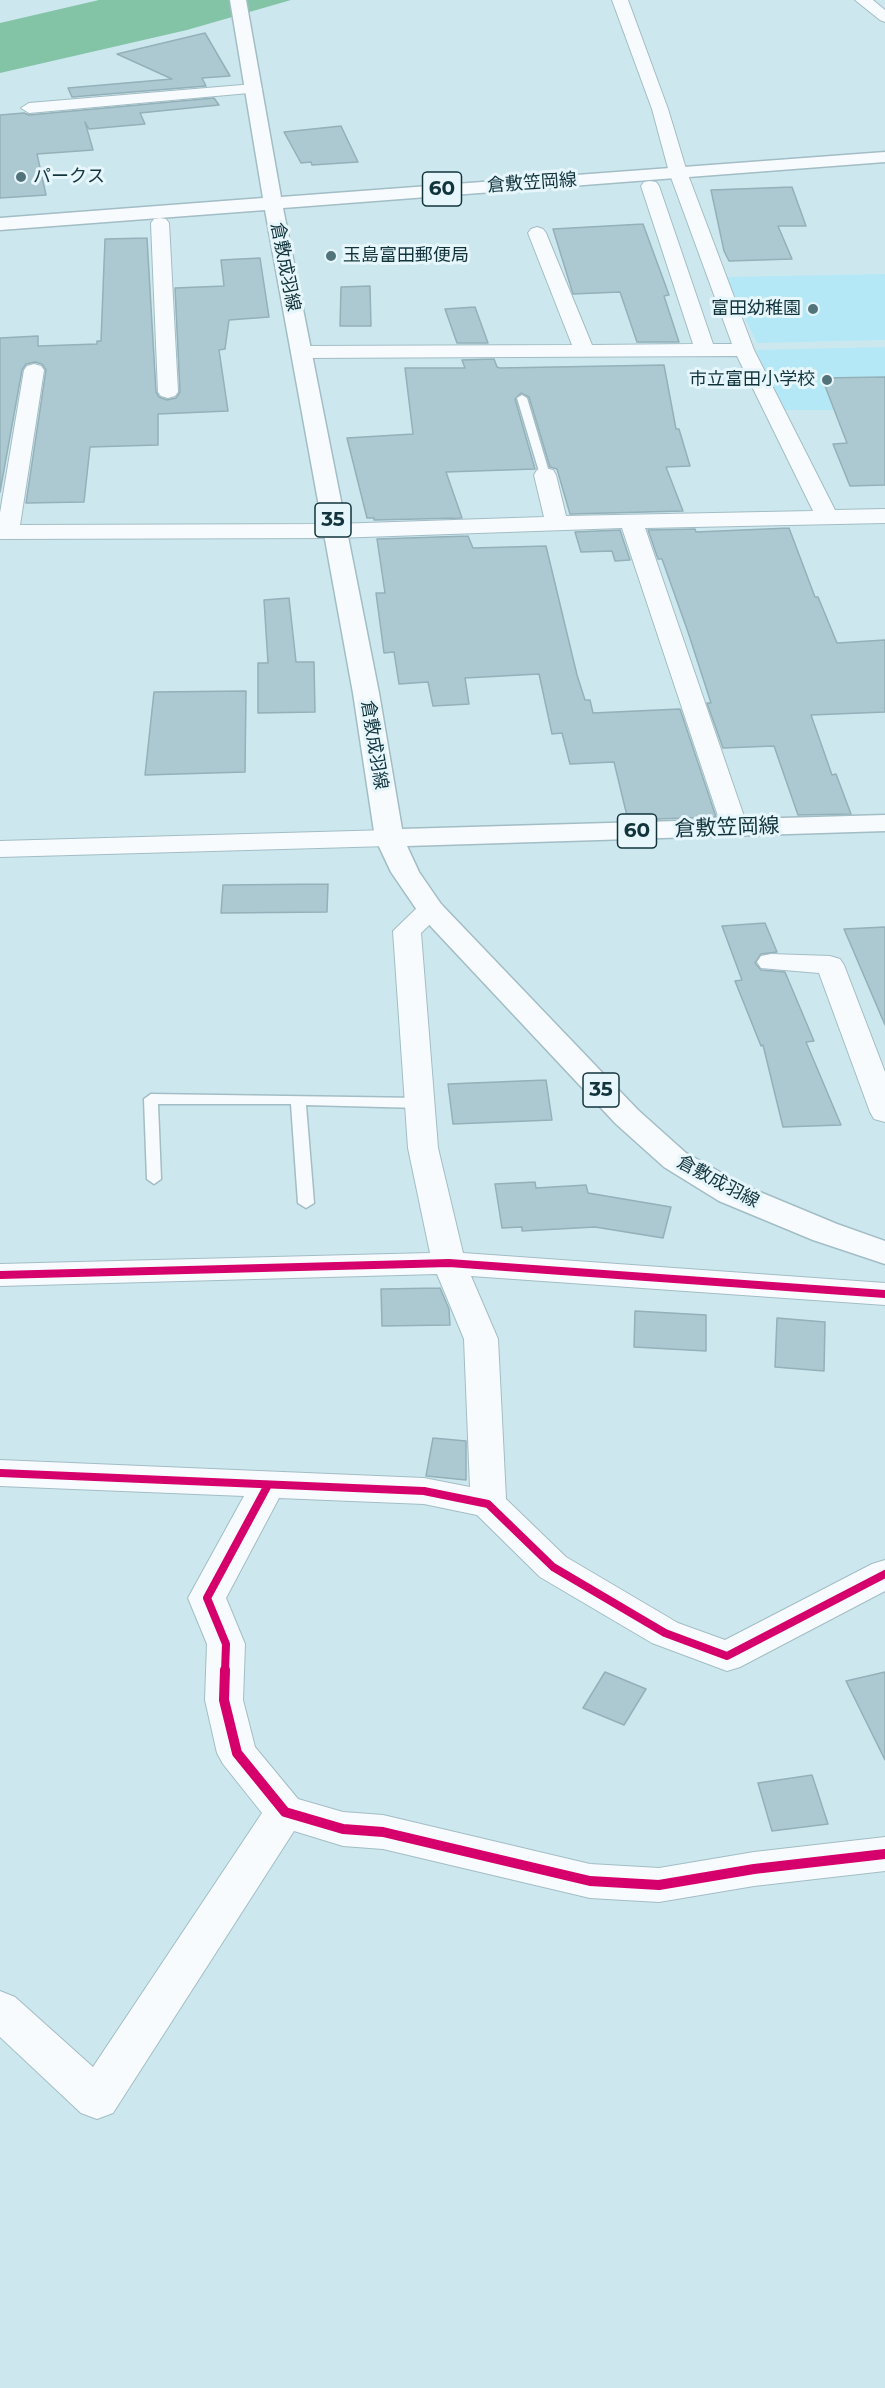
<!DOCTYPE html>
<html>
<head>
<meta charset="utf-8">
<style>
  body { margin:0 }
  canvas { display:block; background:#cde7ef }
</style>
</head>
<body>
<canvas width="885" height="2388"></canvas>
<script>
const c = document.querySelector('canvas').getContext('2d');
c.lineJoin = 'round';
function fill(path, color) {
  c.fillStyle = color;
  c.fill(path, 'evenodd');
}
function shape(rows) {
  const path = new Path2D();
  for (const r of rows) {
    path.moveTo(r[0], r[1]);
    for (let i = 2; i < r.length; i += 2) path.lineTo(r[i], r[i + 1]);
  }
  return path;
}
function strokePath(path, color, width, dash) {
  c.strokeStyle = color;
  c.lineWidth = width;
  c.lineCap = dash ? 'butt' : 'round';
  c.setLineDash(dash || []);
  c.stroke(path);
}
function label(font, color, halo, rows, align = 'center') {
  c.font = font + ' Montserrat,"Noto Sans JP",sans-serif';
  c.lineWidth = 6;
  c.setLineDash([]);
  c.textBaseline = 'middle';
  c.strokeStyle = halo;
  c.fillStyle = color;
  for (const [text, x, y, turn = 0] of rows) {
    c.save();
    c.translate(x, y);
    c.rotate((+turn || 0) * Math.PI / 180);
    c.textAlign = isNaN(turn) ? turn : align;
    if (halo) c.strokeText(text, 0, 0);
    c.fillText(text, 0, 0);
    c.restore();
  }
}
fill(shape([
  [885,274,885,340,757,343,725,277],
  [885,347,885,441,869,410,783,410,756,350]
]), '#b4e8f6');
fill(shape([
  [99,0,291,0,187,30,0,73,0,23]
]), '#83c4a6');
const building = shape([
  [205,33,230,76,202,78,206,86,72,97,68,88,172,79,117,54,205,33],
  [214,98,219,105,140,113,145,124,89,129,85,122,93,150,37,154,46,195,0,198,0,115,24,113,29,115,214,98],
  [341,126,358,162,312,165,311,162,301,163,284,132,341,126],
  [792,187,806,226,778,226,792,259,729,261,724,251,711,190,792,187],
  [643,224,669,295,664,296,679,342,637,342,620,292,573,294,553,229,643,224],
  [147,238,156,392,159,397,167,400,176,398,180,392,175,288,224,286,221,260,260,258,269,317,229,320,225,349,219,350,228,411,158,414,158,445,90,447,84,502,26,503,46,370,42,364,35,362,26,364,22,370,0,492,0,338,38,336,38,346,97,344,97,341,101,341,105,239,147,238],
  [370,286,371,326,340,326,341,287,370,286],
  [475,307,488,343,457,343,445,309,475,307],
  [494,359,497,367,500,368,664,365,676,429,679,429,690,466,666,467,683,511,570,514,557,469,550,467,529,397,521,393,515,399,535,469,446,472,462,518,374,520,374,518,367,518,347,438,413,434,405,368,465,368,462,360,494,359],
  [885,377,885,485,850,486,833,444,847,443,822,378,885,377],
  [789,528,815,597,818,597,837,643,885,640,885,712,811,715,832,775,836,774,851,814,798,815,774,746,723,748,707,703,711,703,688,632,662,559,658,559,648,530,695,529,696,532,789,528],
  [620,530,630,560,615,561,612,551,581,552,575,532,620,530],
  [468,536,473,548,546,546,577,675,585,700,590,700,593,713,680,709,716,817,628,820,614,762,570,764,562,733,552,734,539,674,465,678,469,704,433,706,428,682,399,684,394,652,384,653,376,593,385,593,377,539,468,536],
  [289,598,296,662,314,662,315,712,258,713,258,663,268,663,264,600,289,598],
  [246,691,245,772,145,775,154,692,246,691],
  [328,884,327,912,221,913,223,885,328,884],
  [765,923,777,952,761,954,755,963,761,970,785,972,814,1041,806,1042,841,1125,783,1127,763,1045,761,1046,735,981,742,980,722,926,765,923],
  [885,927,885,1025,844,929,885,927],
  [546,1080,552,1120,453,1124,448,1084,546,1080],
  [535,1182,536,1188,586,1185,588,1193,671,1207,663,1238,595,1227,522,1231,522,1227,502,1228,495,1184,535,1182],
  [440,1288,449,1309,450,1325,382,1326,381,1289,440,1288],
  [635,1311,706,1315,706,1351,634,1347,635,1311],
  [777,1318,825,1322,824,1371,775,1367,777,1318],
  [433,1438,466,1441,466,1480,426,1476,433,1438],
  [605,1672,646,1689,624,1725,583,1708,605,1672],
  [885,1672,885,1760,846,1681,885,1672],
  [812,1775,828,1824,772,1831,758,1783,812,1775]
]);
fill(building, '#acc8d0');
strokePath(building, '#94b0b8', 1.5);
const lane = shape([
  [522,395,527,398,550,475,549,477,540,475,517,398,522,395],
  [151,1094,420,1098,427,1103,420,1108,306,1105,314,1203,306,1208,298,1203,291,1104,158,1104,161,1179,154,1184,147,1179,144,1099,151,1094]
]);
const street = shape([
  [612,0,628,0,668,109,687,172,754,350,835,510,885,509,885,523,645,528,748,828,744,834,735,836,726,834,722,828,622,528,335,538,0,539,0,513,24,370,27,366,34,364,41,366,44,370,20,525,335,524,544,517,534,475,537,470,545,468,553,470,556,475,566,516,813,511,737,356,301,358,294,356,291,352,294,348,301,346,572,345,528,233,531,229,537,227,543,229,546,233,592,345,693,344,641,186,644,182,650,181,656,182,659,186,713,344,732,344,669,172,652,109,612,0],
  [855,0,873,0,885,10,885,22,880,20,855,0],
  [254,84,260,86,262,89,260,92,29,113,21,108,29,103,254,84],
  [160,218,166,219,169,223,178,392,175,396,168,398,161,396,158,392,151,223,154,219,160,218],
  [389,830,398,832,402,838,398,844,389,846,0,857,0,841,389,830],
  [431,902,441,904,445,910,421,933,438,1148,463,1253,885,1283,885,1305,471,1276,498,1339,506,1499,566,1557,678,1623,725,1640,872,1564,885,1560,885,1591,740,1667,727,1671,652,1643,540,1577,477,1515,424,1504,279,1498,226,1598,245,1644,243,1700,255,1747,298,1799,343,1812,383,1815,590,1864,659,1868,754,1852,885,1837,885,1871,754,1886,659,1902,590,1898,383,1849,343,1846,294,1831,113,2113,97,2119,81,2113,0,2037,0,1991,15,1997,93,2067,262,1813,223,1764,217,1753,205,1700,207,1644,188,1598,244,1496,0,1486,0,1460,424,1478,470,1487,464,1339,437,1274,0,1286,0,1264,430,1253,408,1148,393,931,421,904,431,902],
  [771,954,830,956,840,959,844,965,885,1072,885,1122,874,1119,870,1112,819,973,761,968,757,962,761,956,771,954]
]);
const primary = shape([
  [230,0,246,0,281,197,885,152,885,162,283,208,379,693,402,829,885,815,885,831,407,846,419,872,441,904,638,1110,686,1153,743,1185,837,1224,885,1241,885,1264,813,1240,719,1201,664,1167,616,1124,421,916,391,872,375,838,353,693,265,210,0,230,0,218,263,198,230,0]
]);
strokePath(lane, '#a2bdc5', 3);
strokePath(street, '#a2bdc5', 2);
strokePath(primary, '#a2bdc5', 3);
fill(lane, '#f8fbfd');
fill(street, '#f8fbfd');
fill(primary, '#f8fbfd');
strokePath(shape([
  [0,1275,449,1263,885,1294],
  [0,1473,424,1491,488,1504,553,1567,665,1633,727,1656,885,1574],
  [225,1672,226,1644,207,1598,268,1485]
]), '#d6006c', 8);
strokePath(shape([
  [225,1670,224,1700,237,1753,285,1812,343,1829,383,1832,590,1881,659,1885,754,1869,885,1854]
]), '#d6006c', 10);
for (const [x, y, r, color] of [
  [21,177,6,"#53737b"],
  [331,256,6,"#53737b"],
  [813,309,6,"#53737b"],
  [827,380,6,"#53737b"]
]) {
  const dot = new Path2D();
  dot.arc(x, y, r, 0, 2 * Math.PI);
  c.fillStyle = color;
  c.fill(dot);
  strokePath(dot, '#e7f6fb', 2);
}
label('18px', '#11343c', '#e7f6fb', [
  ["パークス",33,177],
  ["玉島富田郵便局",343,256],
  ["富田幼稚園",801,309,"right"],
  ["市立富田小学校",815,380,"right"]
], 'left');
label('18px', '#11343c', '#e7f6fb', [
  ["倉敷笠岡線",532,183,-4],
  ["倉敷成羽線",285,267,79],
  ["倉敷成羽線",374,745,81],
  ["倉敷成羽線",718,1182,28]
]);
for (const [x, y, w] of [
  [442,189,39],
  [333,520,36],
  [637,831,39],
  [601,1090,36]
]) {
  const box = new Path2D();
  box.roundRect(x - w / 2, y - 17, w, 34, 4.5);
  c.fillStyle = '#e7f6fb';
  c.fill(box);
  strokePath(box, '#11343c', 1.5);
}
label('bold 20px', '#11343c', null, [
  ["60",442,189],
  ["35",333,520],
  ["60",637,831],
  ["35",601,1090]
]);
label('21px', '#11343c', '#e7f6fb', [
  ["倉敷笠岡線",727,828,-2]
]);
</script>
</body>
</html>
